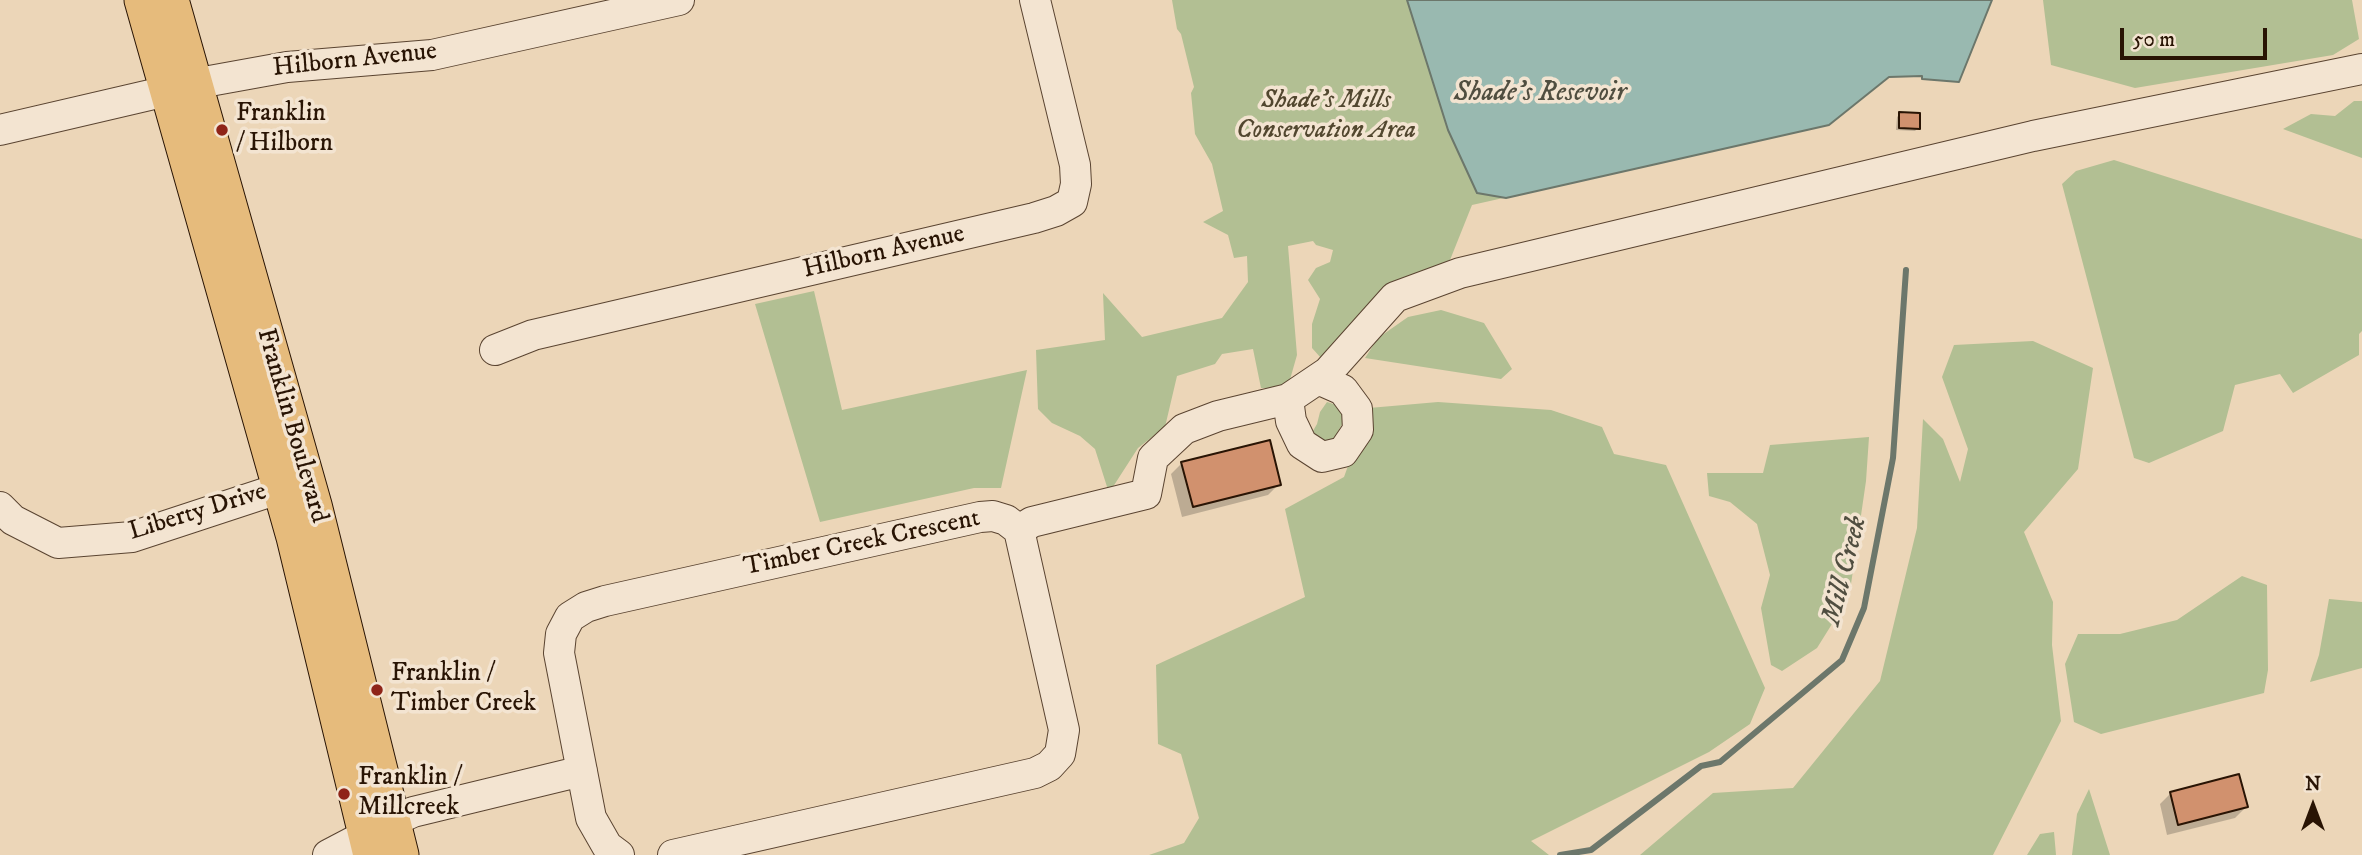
<!DOCTYPE html>
<html>
<head>
<meta charset="utf-8">
<style>
  body { margin:0 }
  #map { position:relative; width:2362px; height:855px; overflow:hidden; background:#ecd6b8; font-family:"IM FELL DW Pica",serif }
  canvas { display:block }
  .north { position:absolute; left:2278px; top:771px; width:70px; height:70px; -webkit-text-stroke:5px #f3e4d1; paint-order:stroke; rotate:0deg; font-size:19px; font-weight:700; line-height:28px; text-align:center; color:#291404 }
  .north::after { content:''; display:block; margin:auto; width:24px; height:32px; background:#291404; clip-path:polygon(50% 0,100% 100%,50% 72%,0 100%) }
  .scale { position:absolute; left:2120px; top:28px; width:147px; height:32px; box-sizing:border-box; border:4px solid #291404; border-top:0; padding-left:9px; font-size:21px; line-height:24px; white-space:nowrap; color:#291404; -webkit-text-stroke:5px #f3e4d1; paint-order:stroke }
</style>
</head>
<body>
<div id="map">
<canvas width="2362" height="855"></canvas>
<div class="north">N</div>
<div class="scale">50 m</div>
</div>
<script>
const c = document.querySelector('canvas').getContext('2d');
c.lineJoin = 'round';
function fill(path, color) {
  c.fillStyle = color;
  c.fill(path, 'evenodd');
}
function shape(rows) {
  const path = new Path2D();
  for (const r of rows) {
    path.moveTo(r[0], r[1]);
    for (let i = 2; i < r.length; i += 2) path.lineTo(r[i], r[i + 1]);
  }
  return path;
}
function strokePath(path, color, width, dash) {
  c.strokeStyle = color;
  c.lineWidth = width;
  c.lineCap = dash ? 'butt' : 'round';
  c.setLineDash(dash || []);
  c.stroke(path);
}
function label(font, color, halo, rows, align = 'center') {
  c.font = font + ' "IM FELL DW Pica",serif';
  c.lineWidth = 7;
  c.setLineDash([]);
  c.textBaseline = 'middle';
  c.strokeStyle = halo;
  c.fillStyle = color;
  for (const [text, x, y, turn = 0] of rows) {
    c.save();
    c.translate(x, y);
    c.rotate((+turn || 0) * Math.PI / 180);
    c.textAlign = isNaN(turn) ? turn : align;
    if (halo) c.strokeText(text, 0, 0);
    c.fillText(text, 0, 0);
    c.restore();
  }
}
fill(shape([
  [1172,0,1924,0,1829,125,1472,205,1450,260,1393,289,1321,358,1312,348,1312,324,1320,299,1308,280,1316,268,1330,262,1333,250,1316,245,1313,241,1288,246,1297,355,1289,383,1275,388,1261,388,1253,349,1222,354,1215,364,1177,376,1165,427,1138,448,1109,493,1095,449,1080,436,1052,423,1038,409,1036,350,1105,340,1103,293,1142,337,1222,318,1248,282,1247,256,1234,258,1228,235,1203,222,1223,211,1212,164,1195,134,1191,93,1194,87,1181,34,1177,29],
  [2043,0,2352,0,2359,39,2333,55,2135,88,2051,65],
  [2354,101,2362,101,2362,158,2283,129,2311,114,2335,116],
  [2114,160,2362,239,2362,331,2359,334,2359,355,2293,393,2280,374,2235,385,2223,431,2149,463,2134,458,2062,184,2076,171],
  [814,291,842,410,1027,370,1001,488,974,488,820,522,755,304],
  [1441,310,1484,323,1512,369,1501,379,1365,358,1378,338,1408,317],
  [2033,341,2093,368,2078,469,2024,532,2053,602,2052,645,2061,721,1993,855,1640,855,1713,793,1793,788,1880,681,1917,528,1923,419,1943,439,1960,482,1968,449,1942,377,1954,345],
  [1327,402,1340,406,1347,416,1337,433,1340,441,1323,448,1310,436,1317,424,1320,412],
  [1438,402,1551,410,1602,427,1614,454,1666,465,1765,688,1750,724,1709,752,1531,841,1549,855,1149,855,1184,843,1199,818,1181,754,1158,744,1156,665,1305,597,1285,509,1344,477,1369,408],
  [1869,437,1866,481,1851,584,1837,616,1817,648,1782,671,1771,665,1761,608,1770,575,1757,524,1730,502,1709,496,1707,473,1763,473,1770,445],
  [2242,576,2267,585,2268,670,2264,693,2101,734,2074,722,2065,664,2078,634,2120,634,2177,620],
  [2329,599,2362,602,2362,668,2310,682,2319,655],
  [2089,789,2110,855,2072,855,2077,814],
  [2054,832,2056,855,2027,855,2040,834]
]), '#b2bf93');
const water = shape([
  [1407,0,1992,0,1959,82,1922,79,1922,76,1889,77,1829,125,1506,198,1477,193,1448,130,1407,0]
]);
fill(water, '#99b9b0');
strokePath(water, '#6c776b', 2);
fill(shape([
  [1900,114,1918,128,1915,131,1896,130,1897,117],
  [1182,463,1279,484,1268,495,1182,517,1171,474],
  [2171,793,2246,807,2235,818,2167,835,2160,804]
]), '#0003');
strokePath(shape([
  [1560,855,1591,850,1701,766,1720,762,1842,660,1864,608,1893,458,1906,270]
]), '#6c776b', 6);
const building = shape([
  [1899,112,1920,113,1920,129,1899,128,1899,112],
  [1270,440,1281,485,1193,507,1181,462,1270,440],
  [2239,774,2248,807,2178,825,2170,792,2239,774]
]);
fill(building, '#d1916e');
strokePath(building, '#291404', 2);
const minor = shape([
  [193,84,287,67,432,55,679,0],
  [0,130,167,91],
  [495,350,533,335,1034,218,1056,211,1072,202,1076,184,1075,165,1035,0],
  [1288,399,1291,421,1302,444,1322,457,1343,452,1358,430,1357,409,1343,390,1318,379],
  [0,507,13,520,58,543,132,537,281,488],
  [1019,530,1032,522,1146,494,1153,458,1184,429,1218,416,1288,399,1328,372,1395,297,1460,273,2033,136,2362,69],
  [393,821,413,812,582,771],
  [328,855,368,834],
  [619,855,607,846,591,818,559,653,561,634,570,617,586,607,605,601,980,517,993,516,1006,520,1019,530,1064,730,1060,754,1049,766,1035,773,673,855]
]);
const major = shape([
  [143,0,295,537,372,855],
  [170,0,313,505,400,855]
]);
strokePath(minor, '#5a4431', 32);
strokePath(major, '#291404', 39);
strokePath(minor, '#f3e4d1', 30);
strokePath(major, '#e6bb7c', 37);
for (const [x, y, r, color] of [
  [222,130,7,"#8f2418"],
  [377,690,7,"#8f2418"],
  [344,794,7,"#8f2418"]
]) {
  const dot = new Path2D();
  dot.arc(x, y, r, 0, 2 * Math.PI);
  c.fillStyle = color;
  c.fill(dot);
  strokePath(dot, '#f3e4d1', 2.5);
}
label('26px', '#291404', '#f3e4d1', [
  ["Hilborn Avenue",355,61,-6],
  ["Hilborn Avenue",884,253,-13],
  ["Franklin Boulevard",291,426,74],
  ["Liberty Drive",198,513,-17],
  ["Timber Creek Crescent",862,544,-12]
]);
label('italic 26px', '#52472f', '#f3e4d1', [
  ["Shade’s Mills",1326,102],
  ["Conservation Area",1326,132]
]);
label('26px', '#291404', '#f3e4d1', [
  ["Franklin",236,115],
  ["/ Hilborn",236,145],
  ["Franklin /",391,675],
  ["Timber Creek",391,705],
  ["Franklin /",358,779],
  ["Millcreek",358,809]
], 'left');
label('italic 28px', '#504e40', '#f3e4d1', [
  ["Shade’s Resevoir",1540,94],
  ["Mill Creek",1846,571,-76]
]);
</script>
</body>
</html>
